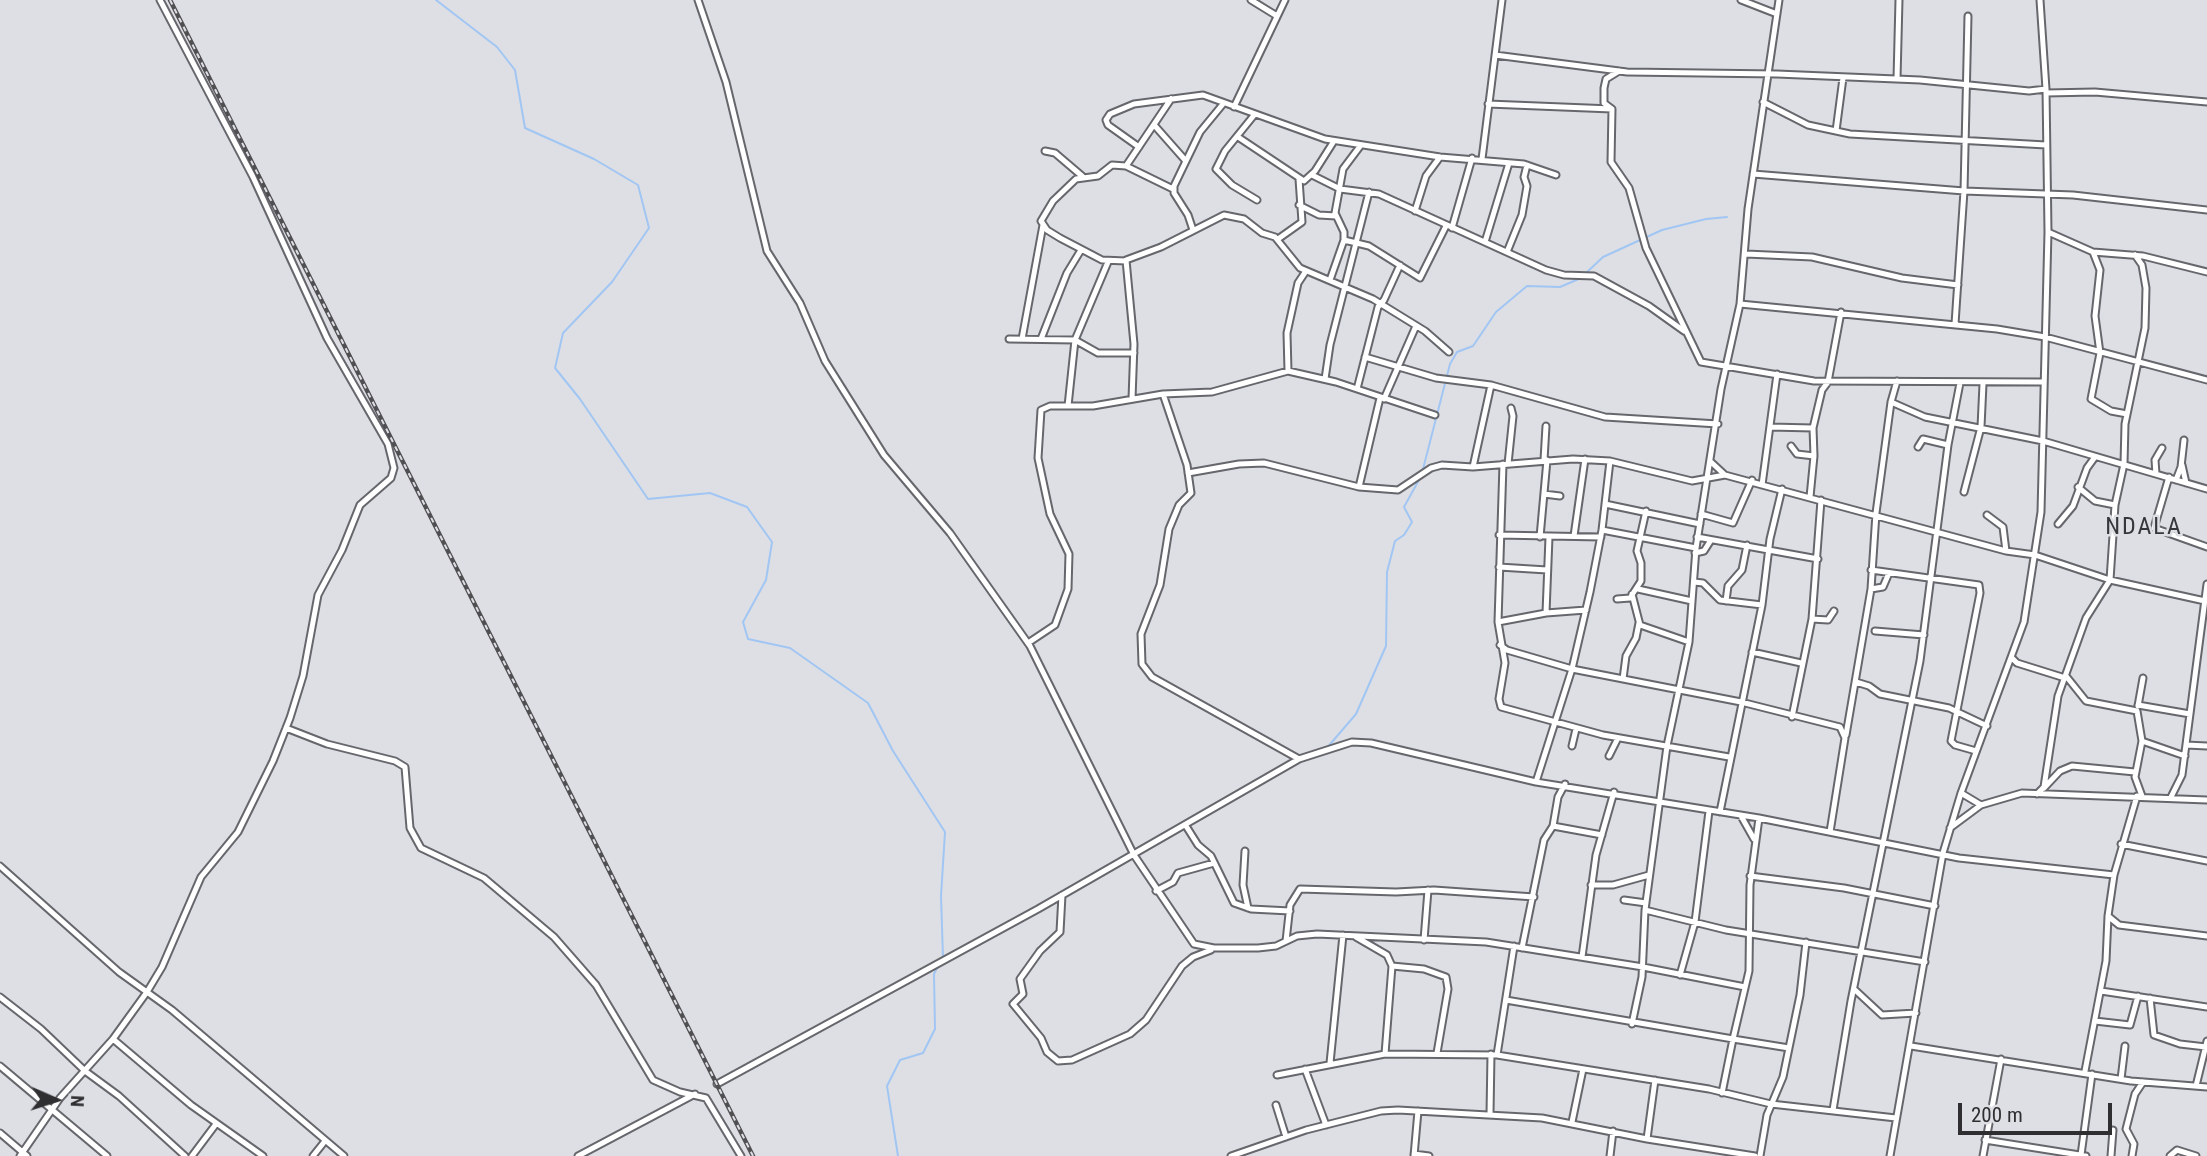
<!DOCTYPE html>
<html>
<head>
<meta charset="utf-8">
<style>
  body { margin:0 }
  #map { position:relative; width:2207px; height:1156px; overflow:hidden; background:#dddfe4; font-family:"Roboto Condensed",sans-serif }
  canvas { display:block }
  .north { position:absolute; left:21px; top:1065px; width:70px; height:70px; -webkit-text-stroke:5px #dddfe4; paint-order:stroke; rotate:93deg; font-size:19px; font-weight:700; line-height:28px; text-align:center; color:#2f2f31 }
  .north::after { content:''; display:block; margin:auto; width:24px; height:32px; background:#2f2f31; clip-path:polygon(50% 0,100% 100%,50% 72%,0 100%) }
  .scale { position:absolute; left:1958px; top:1103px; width:154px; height:32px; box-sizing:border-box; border:4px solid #2f2f31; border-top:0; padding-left:9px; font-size:21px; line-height:24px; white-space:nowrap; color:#2f2f31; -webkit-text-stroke:5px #dddfe4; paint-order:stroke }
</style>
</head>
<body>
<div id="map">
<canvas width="2207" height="1156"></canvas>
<div class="north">N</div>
<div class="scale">200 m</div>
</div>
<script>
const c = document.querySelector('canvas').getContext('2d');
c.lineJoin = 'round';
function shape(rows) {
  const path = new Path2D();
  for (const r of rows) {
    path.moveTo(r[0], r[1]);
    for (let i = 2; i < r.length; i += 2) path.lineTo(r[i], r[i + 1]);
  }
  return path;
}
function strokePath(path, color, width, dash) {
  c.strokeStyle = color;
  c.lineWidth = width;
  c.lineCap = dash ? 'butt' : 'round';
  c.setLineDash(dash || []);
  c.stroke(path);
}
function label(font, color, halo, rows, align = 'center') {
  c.font = font + ' "Roboto Condensed",sans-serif';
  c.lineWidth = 5;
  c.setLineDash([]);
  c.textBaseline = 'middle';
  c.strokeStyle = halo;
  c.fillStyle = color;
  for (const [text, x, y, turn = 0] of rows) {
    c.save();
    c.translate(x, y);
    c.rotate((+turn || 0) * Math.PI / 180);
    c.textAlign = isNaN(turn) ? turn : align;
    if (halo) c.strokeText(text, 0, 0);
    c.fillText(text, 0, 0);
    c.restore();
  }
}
strokePath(shape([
  [436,0,497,47,515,70,525,128,594,159,638,185,649,228,612,282,563,333,555,368,580,399,648,499,710,493,747,507,772,542,766,580,743,622,748,639,790,648,868,703,893,751,945,832,941,896,943,958],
  [1585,274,1603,257,1662,230,1706,219,1727,217],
  [1422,473,1450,364,1457,352,1473,346,1496,312,1527,286,1560,287,1581,278],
  [1326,749,1356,714,1386,646,1387,572,1395,541,1404,535,1412,522,1404,507,1420,478],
  [898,1156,887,1086,900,1060,923,1053,935,1029,934,974,938,966]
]), '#a2c6f3', 2);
const minor = shape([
  [698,0,726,82,767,251,800,303,825,361,884,455,950,533,1030,646,1134,855,1194,944,1214,948,1258,948,1276,946,1297,936,1317,934,1486,942,1643,967,1745,987],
  [1251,0,1277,16],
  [1741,0,1777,14],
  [1495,55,1627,72,1777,74,1920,80,2029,91,2046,89],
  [1619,71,1606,79,1604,88,1604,103,1612,109,1611,162,1629,188,1646,248,1701,362,1814,381,2043,382],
  [1897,79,1899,0],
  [2046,93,2095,92,2207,102],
  [1171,99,1126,166,1173,189],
  [1763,102,1808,125,1850,134,2046,145],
  [1488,104,1612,109],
  [1234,107,1285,0],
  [1255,114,1225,151,1216,169,1232,185,1257,200],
  [1155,126,1185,160],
  [1836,131,1843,78],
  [1238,137,1304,181,1315,171,1334,141],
  [1139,147,1108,125,1106,120,1110,114,1134,104,1203,95,1325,139,1440,157,1524,164,1556,175],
  [1045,151,1055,153,1082,176],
  [1482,159,1502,0],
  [1126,166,1112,165,1098,176,1076,179,1053,201,1041,221,1047,230,1060,238,1102,260,1126,261],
  [1753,174,1964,191,2073,195,2207,210],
  [1312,175,1340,189,1379,194,1546,270,1564,275,1594,276,1649,306,1684,331],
  [1299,205,1319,215,1336,216],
  [1415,211,1426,176,1440,157],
  [1452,228,1472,158],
  [1193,230,1188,215,1174,193,1174,186,1200,132,1223,104],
  [2048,232,2093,252,2143,256,2207,272],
  [1278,239,1302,222,1299,179],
  [1344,240,1369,246,1420,278,1446,226],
  [1485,242,1509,163],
  [1507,252,1522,215,1527,186,1524,177,1527,165],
  [2093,252,2100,270,2095,316,2100,353,2091,399,2111,411,2127,414],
  [1746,254,1812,257,1902,278,1958,285],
  [1330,280,1344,240,1344,232,1335,213,1343,169,1361,145],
  [1740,304,1997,329,2045,337,2207,380],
  [1955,324,1964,191,1968,16],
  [1009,339,1075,340,1098,353,1134,353],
  [1022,339,1043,225],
  [1041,339,1067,273,1081,250],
  [1365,357,1436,378,1491,385,1605,417,1718,424],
  [1288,371,1287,333,1298,283,1306,271],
  [1325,379,1330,345,1369,192],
  [1357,389,1378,307,1384,300,1400,265],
  [1163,394,1212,392,1288,371,1336,382,1435,415],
  [1132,399,1134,344,1126,260,1161,247,1224,215,1244,219,1262,233,1275,237,1300,268,1373,299,1425,331,1449,352],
  [1384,399,1416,326],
  [1891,402,1925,417,2043,441,2207,489],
  [1068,406,1075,340,1108,262],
  [1770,427,1813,428],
  [1791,446,1797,454,1814,456],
  [1918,447,1923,439,1948,445],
  [1544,460,1546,426],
  [1711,462,1725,475],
  [1503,464,1498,622,1505,663,1499,699,1501,707,1603,735,1729,757],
  [1508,464,1513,416,1511,408],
  [2182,465,2186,483],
  [1473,467,1491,385],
  [1188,473,1239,464,1264,463,1359,487,1398,490,1431,468,1442,465,1473,467,1573,459,1610,461,1692,481,1725,475,2006,551,2035,555,2110,580,2205,601],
  [2156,474,2155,460,2162,448],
  [2169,477,2154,528,2207,547],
  [2176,480,2181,467,2184,440],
  [1762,485,1777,374],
  [1359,487,1380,398],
  [2078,487,2095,501,2115,505],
  [1964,492,1981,427,1983,384],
  [1544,494,1560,496],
  [1810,497,1814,456,1813,428,1822,390,1828,382,1841,312],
  [1605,504,1700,524],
  [1701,514,1733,523,1752,480],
  [1987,515,2003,527,2006,551],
  [2058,524,2073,506,2087,468,2095,457],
  [1602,530,1696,548],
  [1499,535,1601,537],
  [1574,536,1585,459],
  [1540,537,1547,460],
  [1697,537,1818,559],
  [1695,553,1704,551,1711,540],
  [1499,567,1547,570],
  [1871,570,1979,585,1980,593,1951,741,1955,745,1976,751],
  [1694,582,1703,583,1720,600,1762,605],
  [1638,589,1692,601],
  [1871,589,1883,587,1889,573],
  [1632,594,1640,625,1689,642],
  [1617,599,1630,598,1641,581,1641,563,1637,551,1646,511],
  [1726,601,1728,586,1742,570,1747,545],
  [1546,613,1549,537],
  [1812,619,1828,620,1834,611],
  [1498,622,1546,613,1586,610],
  [1875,631,1924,635],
  [1028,643,1055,625,1068,589,1069,554,1050,514,1038,458,1041,410,1050,406,1093,406,1163,394,1187,465,1191,493,1179,505,1169,529,1160,585,1141,634,1142,664,1152,677,1299,759],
  [1500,645,1507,650,1572,669,1741,702,1840,727,1845,738,1830,832],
  [1752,652,1801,663],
  [2012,658,2017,663,2065,678],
  [2066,676,2086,701,2137,711,2142,741,2185,756],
  [1623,679,1626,656,1636,638,1639,623],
  [1856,682,1869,686,1880,694,1949,708,1987,726],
  [2138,705,2190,714],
  [2138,706,2143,678],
  [1792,717,1812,619,1821,500],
  [286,728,327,744,395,761,405,767,410,828,421,848,484,878,554,937,596,985,653,1080,680,1092,706,1098,741,1156],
  [1846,735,1871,589,1876,513,1891,402,1897,381],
  [2186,745,2207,746],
  [1572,746,1576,729],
  [1609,756,1618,738],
  [1536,782,1572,669,1590,592,1602,530,1610,461],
  [2044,788,2060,771,2072,766,2135,772],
  [1961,793,1981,805],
  [2037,794,2044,787,2058,696,2086,618,2110,580,2115,505,2124,464,2125,424,2145,328,2146,288,2142,265,2135,255],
  [2142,796,2135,777,2142,741],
  [2171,797,2182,775,2207,584],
  [1720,812,1762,605,1770,539,1782,489],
  [1741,816,1754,839],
  [1759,818,1750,885,1749,971,1733,1039,1789,1048,1783,1077,1767,1115,1760,1156],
  [1186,826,1198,845,1211,856,1234,903,1251,909,1290,911],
  [1553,826,1602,835],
  [1950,828,1981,805,2022,793,2207,800],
  [2121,844,2207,861],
  [1245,851,1243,885,1248,908],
  [0,866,119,972,172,1010,344,1156],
  [1750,876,1844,888,1935,906],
  [1591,885,1613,885,1649,875],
  [1156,891,1173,882,1178,873,1214,863],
  [1062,895,1060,932,1040,951,1020,979,1023,994,1013,1004,1041,1038,1047,1052,1058,1061,1072,1060,1130,1034,1146,1020,1182,966,1193,957,1211,950],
  [1624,900,1646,903],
  [1645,910,1726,930,1925,962],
  [2108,916,2119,925,2207,936],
  [1356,937,1387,955,1392,966,1385,1054],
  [1424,940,1428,890],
  [1286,941,1290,905,1300,889,1396,892,1434,890,1534,897],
  [1522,948,1544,840,1553,826,1558,797,1565,784],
  [1582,957,1596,855,1614,792],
  [1392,966,1424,969,1446,977,1448,989,1437,1053],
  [1680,975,1695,922,1709,811],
  [1854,989,1882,1015,1916,1013],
  [2101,991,2207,1007],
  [0,997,41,1029,85,1071,119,1096,185,1156],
  [2150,998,2154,1035,2180,1044,2206,1047],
  [1506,1000,1733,1039,1722,1093],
  [2095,1021,2130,1025,2138,996],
  [1632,1024,1642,977,1645,910,1667,746,1689,642,1696,548,1721,389,1740,304,1748,209,1779,0],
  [113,1039,191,1105,263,1156],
  [1911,1046,2131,1081,2207,1087],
  [1789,1048,1800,995,1806,942],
  [1497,1055,1514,946],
  [1330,1063,1343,935],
  [0,1066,107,1156],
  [1305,1069,1326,1125],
  [2085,1071,2106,961,2108,916,2114,875,2137,796],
  [1277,1075,1385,1054,1497,1055,1709,1089,1771,1104,1896,1118],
  [2121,1079,2125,1046],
  [717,1084,1038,909,1299,759,1352,742,1371,743,1536,782,1759,818,1959,858,2114,875],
  [2196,1086,2207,1041],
  [1276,1105,1286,1137],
  [1833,1110,1851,1001,1920,661,1948,445,1960,383],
  [1490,1114,1491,1054],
  [1572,1122,1583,1069],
  [0,1133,27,1156],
  [1647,1139,1655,1080],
  [1985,1140,2086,1156],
  [1414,1154,1429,1156],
  [2081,1155,2092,1074],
  [20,1156,60,1098,113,1039,147,992,162,967,201,877,238,832,273,761,290,718,303,676,318,595,342,550,360,505,391,478,394,468,388,444,327,338,253,177,160,0],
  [192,1156,216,1124],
  [313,1156,325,1141],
  [578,1156,695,1094],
  [1231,1156,1306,1130,1381,1111,1398,1110,1542,1118,1647,1139,1755,1156],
  [1414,1156,1418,1111],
  [1610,1156,1613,1131],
  [1890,1156,1943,853,1961,793,2024,622,2041,512,2048,232,2046,89,2040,0],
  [1983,1156,2001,1059],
  [2111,1156,2113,1130],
  [2132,1156,2134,1144,2126,1129,2135,1094,2143,1082],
  [2170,1156,2177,1150,2196,1156]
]);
strokePath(minor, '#66676c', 9);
strokePath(minor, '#fff', 5);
const rail = shape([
  [170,0,753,1156]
]);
strokePath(rail, '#505053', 4.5);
strokePath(rail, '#dddfe4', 2, [5]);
c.letterSpacing = '2px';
label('24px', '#36373b', '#dddfe4', [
  ["NDALA",2144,528]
]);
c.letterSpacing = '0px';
</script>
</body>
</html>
